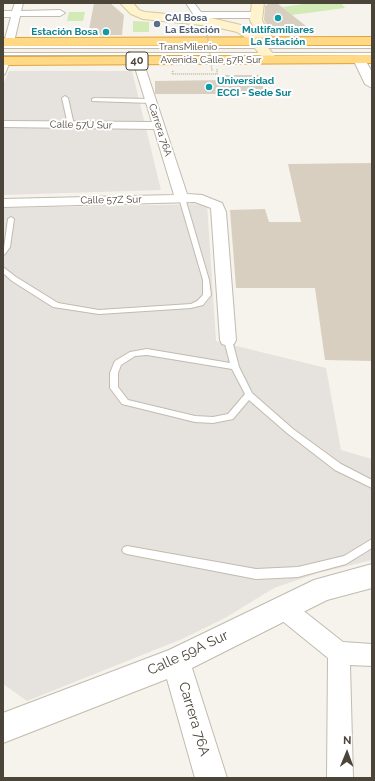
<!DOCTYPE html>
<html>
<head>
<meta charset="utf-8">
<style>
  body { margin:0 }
  #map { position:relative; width:375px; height:781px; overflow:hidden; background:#f6f3ec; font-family:Raleway,sans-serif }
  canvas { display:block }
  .frame { position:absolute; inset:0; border:4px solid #4b4439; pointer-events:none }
  .north { position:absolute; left:327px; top:733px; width:40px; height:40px; -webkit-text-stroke:3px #fff; paint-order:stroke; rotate:1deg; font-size:11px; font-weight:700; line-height:16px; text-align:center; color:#4b4439 }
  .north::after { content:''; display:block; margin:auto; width:14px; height:18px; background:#4b4439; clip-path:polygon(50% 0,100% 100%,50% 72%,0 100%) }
</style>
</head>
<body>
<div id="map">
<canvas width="375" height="781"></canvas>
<div class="frame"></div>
<div class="north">N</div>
</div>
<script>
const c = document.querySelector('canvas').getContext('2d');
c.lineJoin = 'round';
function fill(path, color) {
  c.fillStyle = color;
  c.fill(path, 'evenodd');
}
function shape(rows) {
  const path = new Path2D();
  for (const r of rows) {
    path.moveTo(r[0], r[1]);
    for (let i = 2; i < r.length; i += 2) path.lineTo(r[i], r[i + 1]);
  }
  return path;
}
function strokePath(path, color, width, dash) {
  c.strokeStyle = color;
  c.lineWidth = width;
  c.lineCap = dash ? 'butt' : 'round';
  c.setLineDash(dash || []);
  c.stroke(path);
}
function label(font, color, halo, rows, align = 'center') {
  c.font = font + ' Raleway,sans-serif';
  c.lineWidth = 4;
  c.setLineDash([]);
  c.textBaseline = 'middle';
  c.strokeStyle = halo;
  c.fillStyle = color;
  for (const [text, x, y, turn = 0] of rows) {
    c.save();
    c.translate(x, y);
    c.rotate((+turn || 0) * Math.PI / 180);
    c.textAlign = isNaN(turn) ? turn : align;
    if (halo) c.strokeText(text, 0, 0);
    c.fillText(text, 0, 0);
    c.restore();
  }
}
fill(shape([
  [9,71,132,71,161,190,3,195,3,85],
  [207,204,216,341,326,368,341,450,372,459,372,560,318,573,274,588,225,618,182,639,27,701,3,684,3,208]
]), '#e6e2dd');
fill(shape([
  [311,3,341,3,345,8,292,15,282,7],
  [69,12,85,12,83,21,67,21],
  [133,21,149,22,149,32,133,32]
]), '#d2eab5');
fill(shape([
  [94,3,110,3,124,15,122,35,88,35],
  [270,3,277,3,311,30,269,29,264,20,265,6],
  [224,75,261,75,264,94,155,94,155,81,224,80],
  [372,163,372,361,325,360,315,288,236,288,230,210,265,209,269,222,301,222,288,164]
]), '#d8cfc1');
const service = shape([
  [3,46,372,46,372,48,3,48,3,46],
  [3,53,372,53,372,55,3,55,3,53],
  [6,60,10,61,5,74,3,75,3,68,6,60],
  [65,96,68,98,74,125,71,127,68,125,62,98,65,96],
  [94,98,151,99,154,101,151,103,92,101,92,99,94,98],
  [182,196,185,198,209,280,211,295,203,305,191,308,99,314,53,307,12,281,3,273,3,267,16,277,58,303,99,310,191,304,197,301,203,295,203,280,179,198,182,196],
  [11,217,14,219,10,247,5,254,3,255,8,219,11,217],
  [228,337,232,340,239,367,252,393,293,429,341,464,372,480,372,488,335,470,287,433,249,400,233,419,213,423,195,422,122,404,110,388,110,373,114,363,115,361,130,352,147,349,230,363,224,340,228,337],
  [147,355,232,369,245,394,228,414,213,417,195,416,128,400,118,387,118,373,121,365,135,356,147,355],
  [372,539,372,548,346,564,298,577,256,579,127,554,124,553,122,550,124,547,127,546,256,569,298,567,344,556,372,539]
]);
const minor = shape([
  [15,3,23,3,21,11,60,10,65,13,60,16,20,16,14,42,9,45,4,42,11,17,3,17,3,11,12,11,15,3],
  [186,3,194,3,201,12,256,12,261,15,256,18,204,18,207,21,202,24,199,23,186,3],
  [138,58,143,61,187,194,202,195,222,203,226,212,236,340,234,344,228,346,222,344,220,340,211,208,195,202,3,207,3,199,174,195,154,129,3,127,3,121,152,122,133,61,138,58],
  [283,598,291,601,343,642,372,644,372,666,350,665,353,778,327,778,328,658,275,615,272,608,275,601,283,598]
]);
const tertiary = shape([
  [359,55,363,56,372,72,372,88,365,84,353,59,359,55],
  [372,564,372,588,327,600,192,668,227,778,195,778,167,679,3,743,3,713,169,650,314,580,372,564]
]);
const secondary = shape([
  [120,3,133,3,139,10,145,12,211,18,245,26,257,34,250,20,252,3,264,3,262,20,267,30,275,41,273,44,265,44,278,60,276,63,266,63,249,40,237,32,211,26,143,19,131,14,120,3]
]);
const trunk = shape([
  [372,37,372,45,3,46,3,38,372,37],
  [372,55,372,63,3,65,3,57,372,55]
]);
strokePath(service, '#c2bbae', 2);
strokePath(minor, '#c2bbae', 2);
strokePath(tertiary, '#c2bbae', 2);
strokePath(secondary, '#d6c79b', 2);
strokePath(trunk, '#e0a43c', 2);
strokePath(shape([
  [173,71,172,74,217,74,217,69]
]), '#c4b79f', 1.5, [1, 1]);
fill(service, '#fff');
fill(minor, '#fff');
fill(tertiary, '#fff');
fill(secondary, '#fff3cd');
fill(trunk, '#ffd985');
strokePath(shape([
  [202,31,173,31,172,33,207,33,212,71]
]), '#c4b79f', 1.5, [1, 1]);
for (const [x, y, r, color] of [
  [278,18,4,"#0f9aa8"],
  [157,24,4,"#5c6f8a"],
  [106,32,4,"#0f9aa8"],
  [209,87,4,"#0f9aa8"]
]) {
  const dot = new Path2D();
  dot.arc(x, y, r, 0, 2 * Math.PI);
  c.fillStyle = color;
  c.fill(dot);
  strokePath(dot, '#fff', 1.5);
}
label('bold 10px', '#4e5e75', '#fff', [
  ["CAI Bosa",165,18],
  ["La Estación",165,30]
], 'left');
label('bold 10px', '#0d838f', '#fff', [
  ["Multifamiliares",278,30],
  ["La Estación",278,42],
  ["Estación Bosa",98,32,"right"],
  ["Universidad",217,81,"left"],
  ["ECCI - Sede Sur",217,93,"left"]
]);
label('10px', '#4b4439', '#fff', [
  ["TransMilenio",188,47],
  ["Avenida Calle 57R Sur",211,60],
  ["Calle 57U Sur",81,125,1],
  ["Carrera 76A",160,130,72],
  ["Calle 57Z Sur",111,200,-1]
]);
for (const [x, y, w] of [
  [137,61,22]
]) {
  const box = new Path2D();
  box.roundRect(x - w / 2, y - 9, w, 18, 3);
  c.fillStyle = '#fff';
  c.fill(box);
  strokePath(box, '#4b4439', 1);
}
label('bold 11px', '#4b4439', null, [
  ["40",137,61]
]);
label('14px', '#4b4439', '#fff', [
  ["Calle 59A Sur",188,653,-25],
  ["Carrera 76A",194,719,73]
]);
</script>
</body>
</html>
